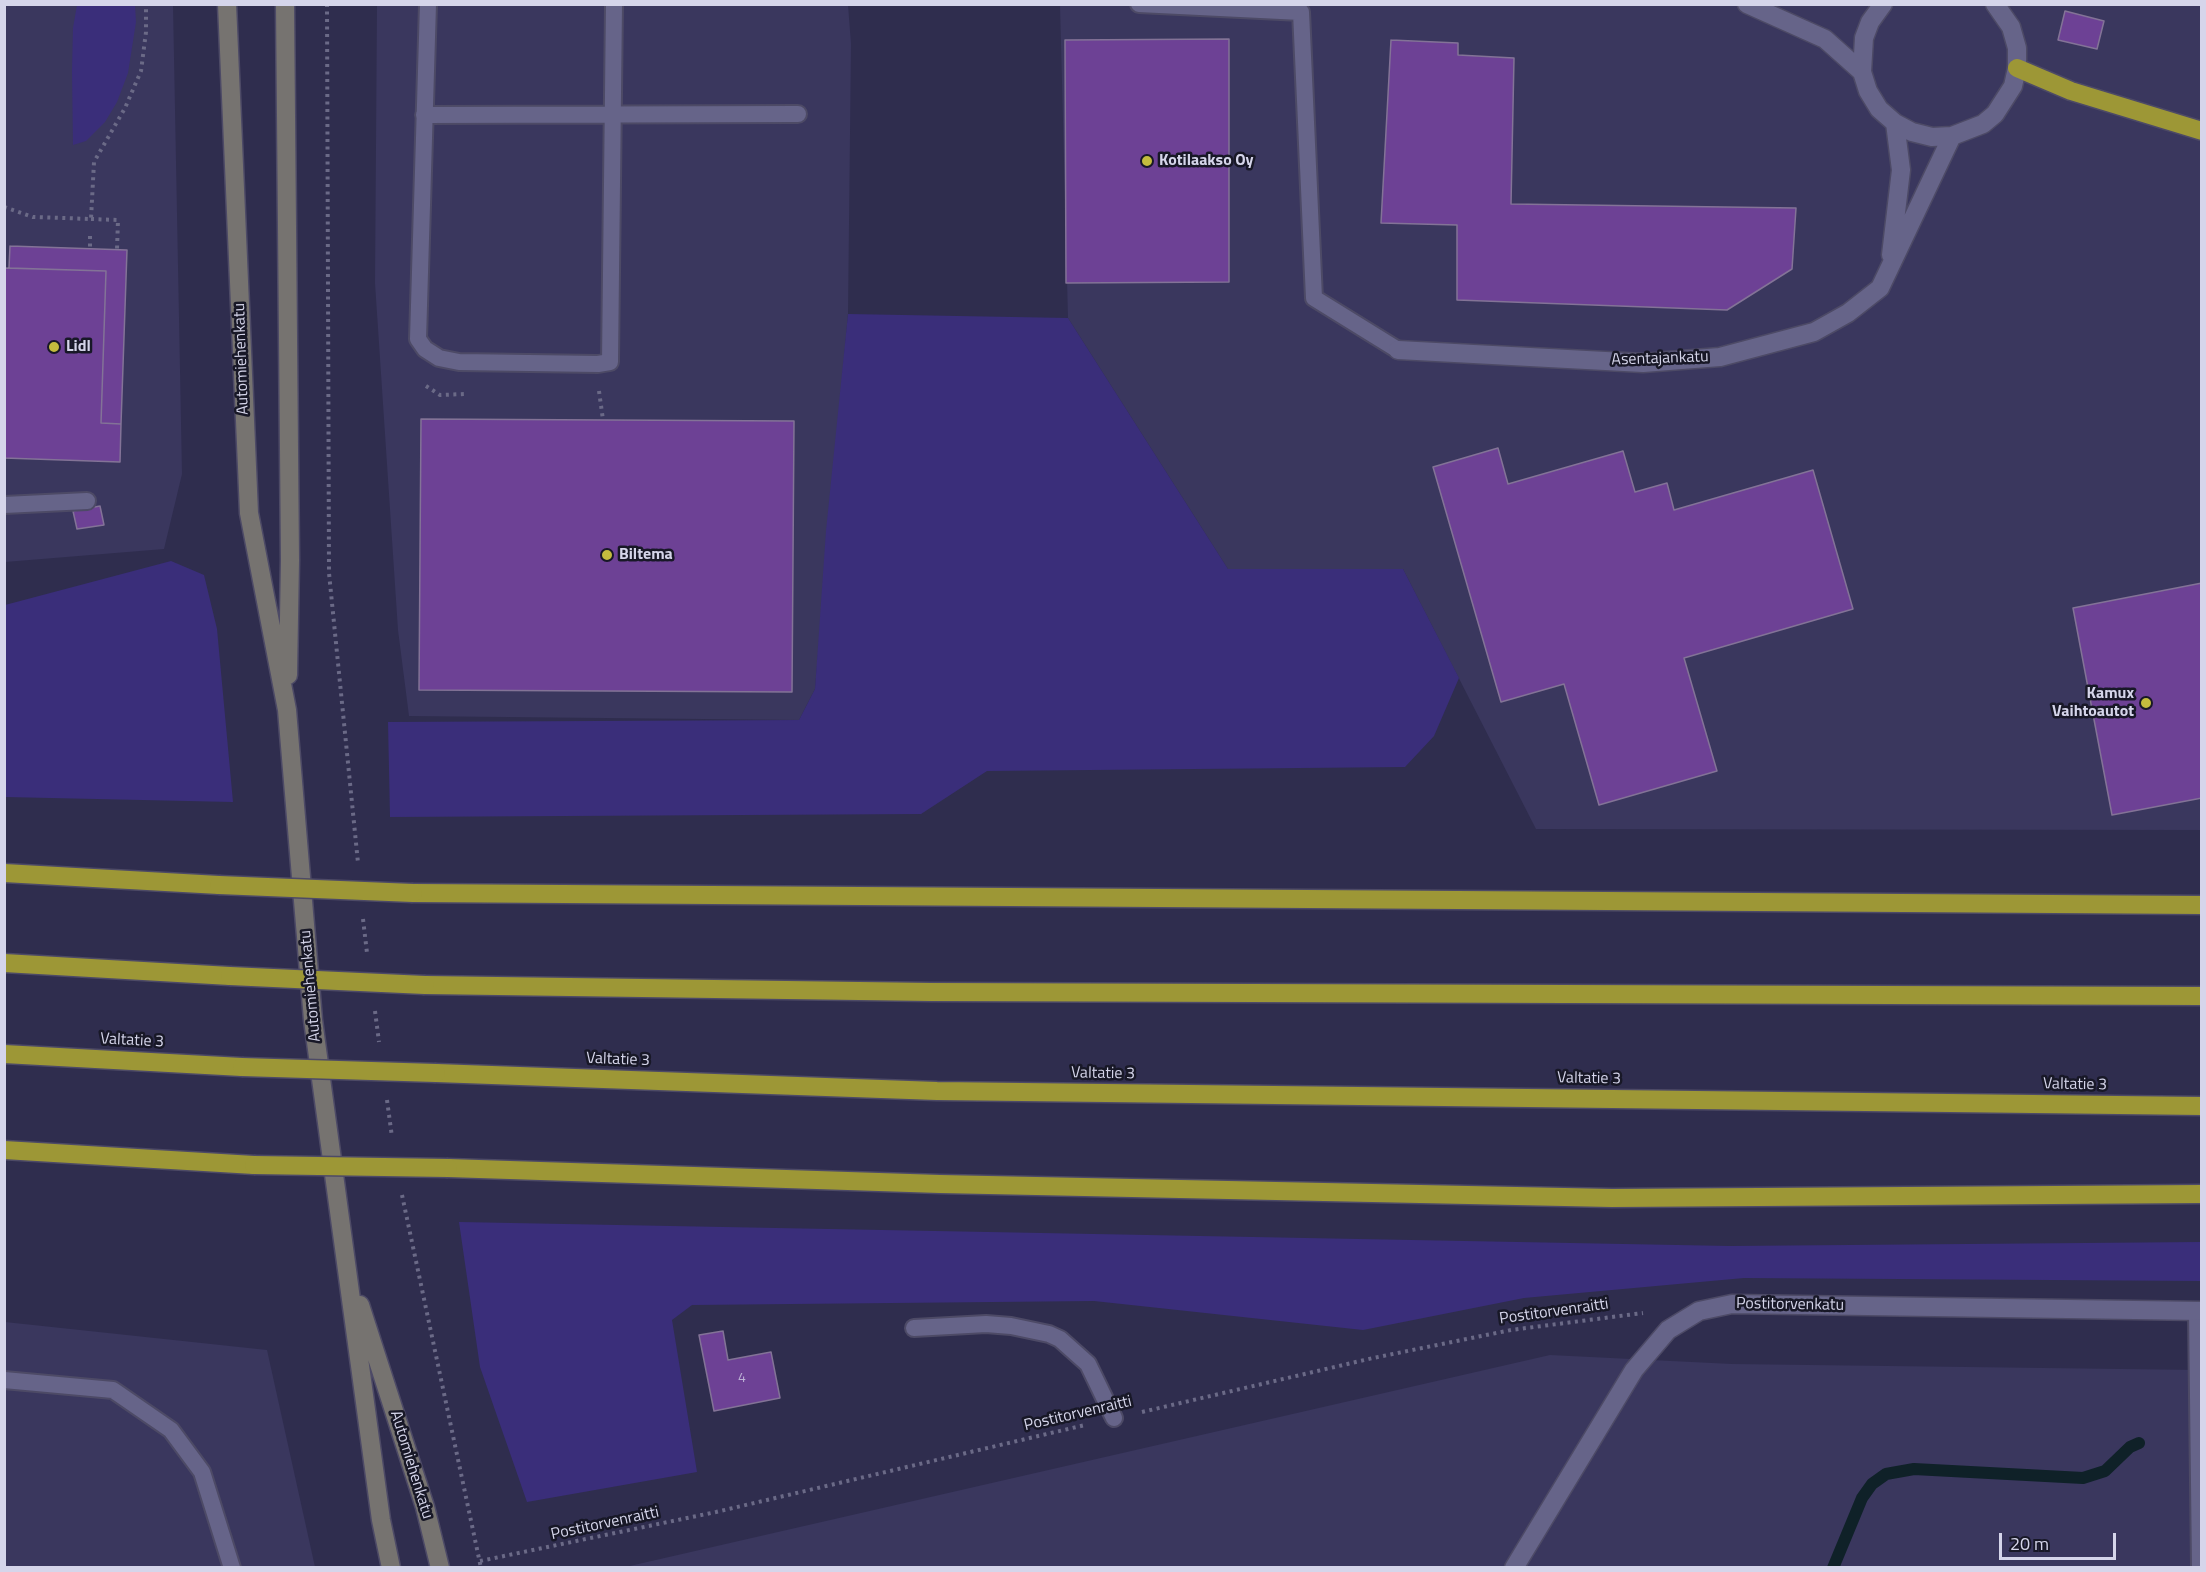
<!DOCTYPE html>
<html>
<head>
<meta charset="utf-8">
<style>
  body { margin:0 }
  #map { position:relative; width:2206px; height:1572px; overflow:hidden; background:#2f2d4e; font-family:"Titillium Web",sans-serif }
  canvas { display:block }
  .frame { position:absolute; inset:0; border:6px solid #d5d5ea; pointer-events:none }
  .scale { position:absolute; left:1999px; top:1533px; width:117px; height:27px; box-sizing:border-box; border:3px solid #d5d5ea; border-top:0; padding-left:8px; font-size:18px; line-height:21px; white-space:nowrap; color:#d5d5ea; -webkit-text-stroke:4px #181827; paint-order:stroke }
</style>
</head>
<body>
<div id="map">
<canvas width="2206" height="1572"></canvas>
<div class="frame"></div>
<div class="scale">20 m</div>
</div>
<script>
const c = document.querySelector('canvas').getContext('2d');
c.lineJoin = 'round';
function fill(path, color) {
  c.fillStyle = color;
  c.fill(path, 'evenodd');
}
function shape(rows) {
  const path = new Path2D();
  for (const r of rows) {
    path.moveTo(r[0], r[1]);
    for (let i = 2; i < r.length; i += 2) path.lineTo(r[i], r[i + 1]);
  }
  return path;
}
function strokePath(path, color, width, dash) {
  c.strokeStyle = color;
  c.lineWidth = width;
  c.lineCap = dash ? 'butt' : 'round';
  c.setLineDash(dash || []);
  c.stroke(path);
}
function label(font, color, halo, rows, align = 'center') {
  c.font = font + ' "Titillium Web",sans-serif';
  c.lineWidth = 5;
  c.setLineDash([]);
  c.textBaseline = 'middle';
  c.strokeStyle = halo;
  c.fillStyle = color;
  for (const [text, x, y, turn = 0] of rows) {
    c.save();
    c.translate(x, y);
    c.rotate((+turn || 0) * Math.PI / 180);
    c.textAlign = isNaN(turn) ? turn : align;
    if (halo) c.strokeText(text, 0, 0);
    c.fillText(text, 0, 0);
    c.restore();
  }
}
fill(shape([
  [5,5,173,5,182,474,164,549,5,562],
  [377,5,848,5,851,44,848,314,815,689,799,720,409,716,398,630,375,283],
  [1060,5,2201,5,2201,830,1536,829,1403,569,1228,569,1068,318],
  [5,1322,267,1350,315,1567,5,1568],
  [1550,1355,1732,1364,2201,1370,2201,1567,621,1568]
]), '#3a375e');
fill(shape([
  [77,5,135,5,136,22,128,73,117,102,105,122,86,141,73,145,72,71,73,28],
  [848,314,1068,318,1228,569,1403,569,1459,678,1434,736,1405,767,987,771,921,814,390,817,388,722,799,720,815,689,826,531],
  [171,561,204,575,217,629,233,802,5,797,5,605],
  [459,1222,1730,1246,2201,1242,2202,1281,1744,1278,1524,1298,1363,1330,1094,1301,692,1305,672,1320,697,1472,527,1502,480,1367]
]), '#3a2e7a');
strokePath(shape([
  [1833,1568,1862,1498,1872,1484,1886,1474,1914,1469,2083,1478,2105,1471,2130,1447,2139,1443]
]), '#0f2128', 12);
const building = shape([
  [2065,11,2104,21,2097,49,2058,40,2065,11],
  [1229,39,1229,282,1066,283,1065,40,1229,39],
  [1391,40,1458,43,1458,55,1514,58,1511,204,1796,208,1792,269,1727,310,1457,300,1457,225,1381,223,1391,40],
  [10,246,127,250,121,424,101,423,106,271,9,268,10,246],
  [4,268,106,271,101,423,121,424,120,462,4,458,4,268],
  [421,419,794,421,792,692,419,690,421,419],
  [1498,448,1508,484,1623,451,1635,492,1667,483,1674,510,1813,470,1853,609,1684,658,1717,771,1599,805,1564,684,1501,702,1433,467,1498,448],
  [100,506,104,525,77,529,73,511,100,506],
  [2202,583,2202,798,2112,815,2073,608,2202,583],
  [723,1331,728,1360,771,1352,780,1398,714,1411,699,1335,723,1331]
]);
fill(building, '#6d4195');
strokePath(building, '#837397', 1.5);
const lane = shape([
  [428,4,418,339,425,349,439,358,459,362,598,364,610,362,614,4],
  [1139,4,1301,12,1314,298,1398,350],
  [424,115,798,114],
  [4,505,87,501],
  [2197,1311,2200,1568],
  [914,1328,986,1324,1011,1326,1049,1334,1060,1339,1088,1364,1114,1418],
  [4,1380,113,1390,171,1430,202,1472,232,1568]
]);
const street = shape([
  [1747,4,1825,39,1862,72],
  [1883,4,1870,22,1864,38,1862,72,1868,91,1879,109,1895,123,1912,132,1932,137,1952,136,1983,124,1995,114,2013,86,2017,68,2017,48,2011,27,1995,4],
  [1891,255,1901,170,1895,123],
  [1398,350,1643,363,1720,357,1814,332,1848,313,1880,288,1952,136],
  [1514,1568,1634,1370,1668,1330,1699,1311,1732,1304,2202,1311]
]);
const secondary = shape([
  [227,4,249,513,287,710,313,1020,381,1520,391,1568],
  [285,4,290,560,288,675],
  [360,1305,425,1507,440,1568]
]);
const highway = shape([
  [2017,68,2071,91,2202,131],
  [4,873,219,885],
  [413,893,2202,905],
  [4,963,230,976],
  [425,985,931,992,2202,996],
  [4,1054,242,1067],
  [436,1073,937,1091,2202,1106],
  [4,1150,254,1165],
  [448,1168,940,1184,1612,1198,2202,1194]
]);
strokePath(lane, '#4d4a66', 20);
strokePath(street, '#4d4a66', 21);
strokePath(secondary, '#4d4a66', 21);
strokePath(highway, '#4d4a66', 21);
strokePath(shape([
  [327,4,329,573,358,863],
  [4,207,33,217,91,219,94,162,125,108,141,71,146,32,146,4],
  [91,219,118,220,117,249],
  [90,236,90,249],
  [426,386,440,395,464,394],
  [599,391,603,420],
  [363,919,367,953],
  [375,1011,379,1042],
  [387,1100,392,1137],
  [402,1195,481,1568],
  [1142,1412,1373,1358,1511,1330,1643,1313],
  [480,1561,716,1512,1085,1425]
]), '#6b6a87', 4, [3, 4.5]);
strokePath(lane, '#666489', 16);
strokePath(street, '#666489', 18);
strokePath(secondary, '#767370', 18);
strokePath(highway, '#9d9736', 18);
const highwayBridge = shape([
  [219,885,413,893],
  [230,976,425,985],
  [242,1067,436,1073],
  [254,1165,448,1168]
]);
strokePath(highwayBridge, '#4d4a66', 21, []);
strokePath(highwayBridge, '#9d9736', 18);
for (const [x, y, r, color] of [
  [1147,161,6,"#c4bc3e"],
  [54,347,6,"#c4bc3e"],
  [607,555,6,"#c4bc3e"],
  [2146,703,6,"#c4bc3e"]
]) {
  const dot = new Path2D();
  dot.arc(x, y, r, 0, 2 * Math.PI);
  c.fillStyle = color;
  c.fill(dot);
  strokePath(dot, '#181827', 2);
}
label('14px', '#bbb0d5', null, [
  ["4",742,1379]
]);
label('bold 16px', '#d5d5ea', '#181827', [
  ["Kotilaakso Oy",1159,161],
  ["Lidl",66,347],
  ["Biltema",619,555],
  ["Kamux",2134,694,"right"],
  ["Vaihtoautot",2134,712,"right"]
], 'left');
label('16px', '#d5d5ea', '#181827', [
  ["Automiehenkatu",242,359,-92],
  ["Asentajankatu",1660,359,-2],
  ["Automiehenkatu",311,986,-95],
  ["Valtatie 3",132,1041,3],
  ["Valtatie 3",618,1060,2],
  ["Valtatie 3",1103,1074,1],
  ["Valtatie 3",1589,1079,1],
  ["Valtatie 3",2075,1085,1],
  ["Postitorvenkatu",1790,1305,1],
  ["Postitorvenraitti",1554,1312,-8],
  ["Postitorvenraitti",1078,1414,-13],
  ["Automiehenkatu",411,1465,73],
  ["Postitorvenraitti",605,1524,-12]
]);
</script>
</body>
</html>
